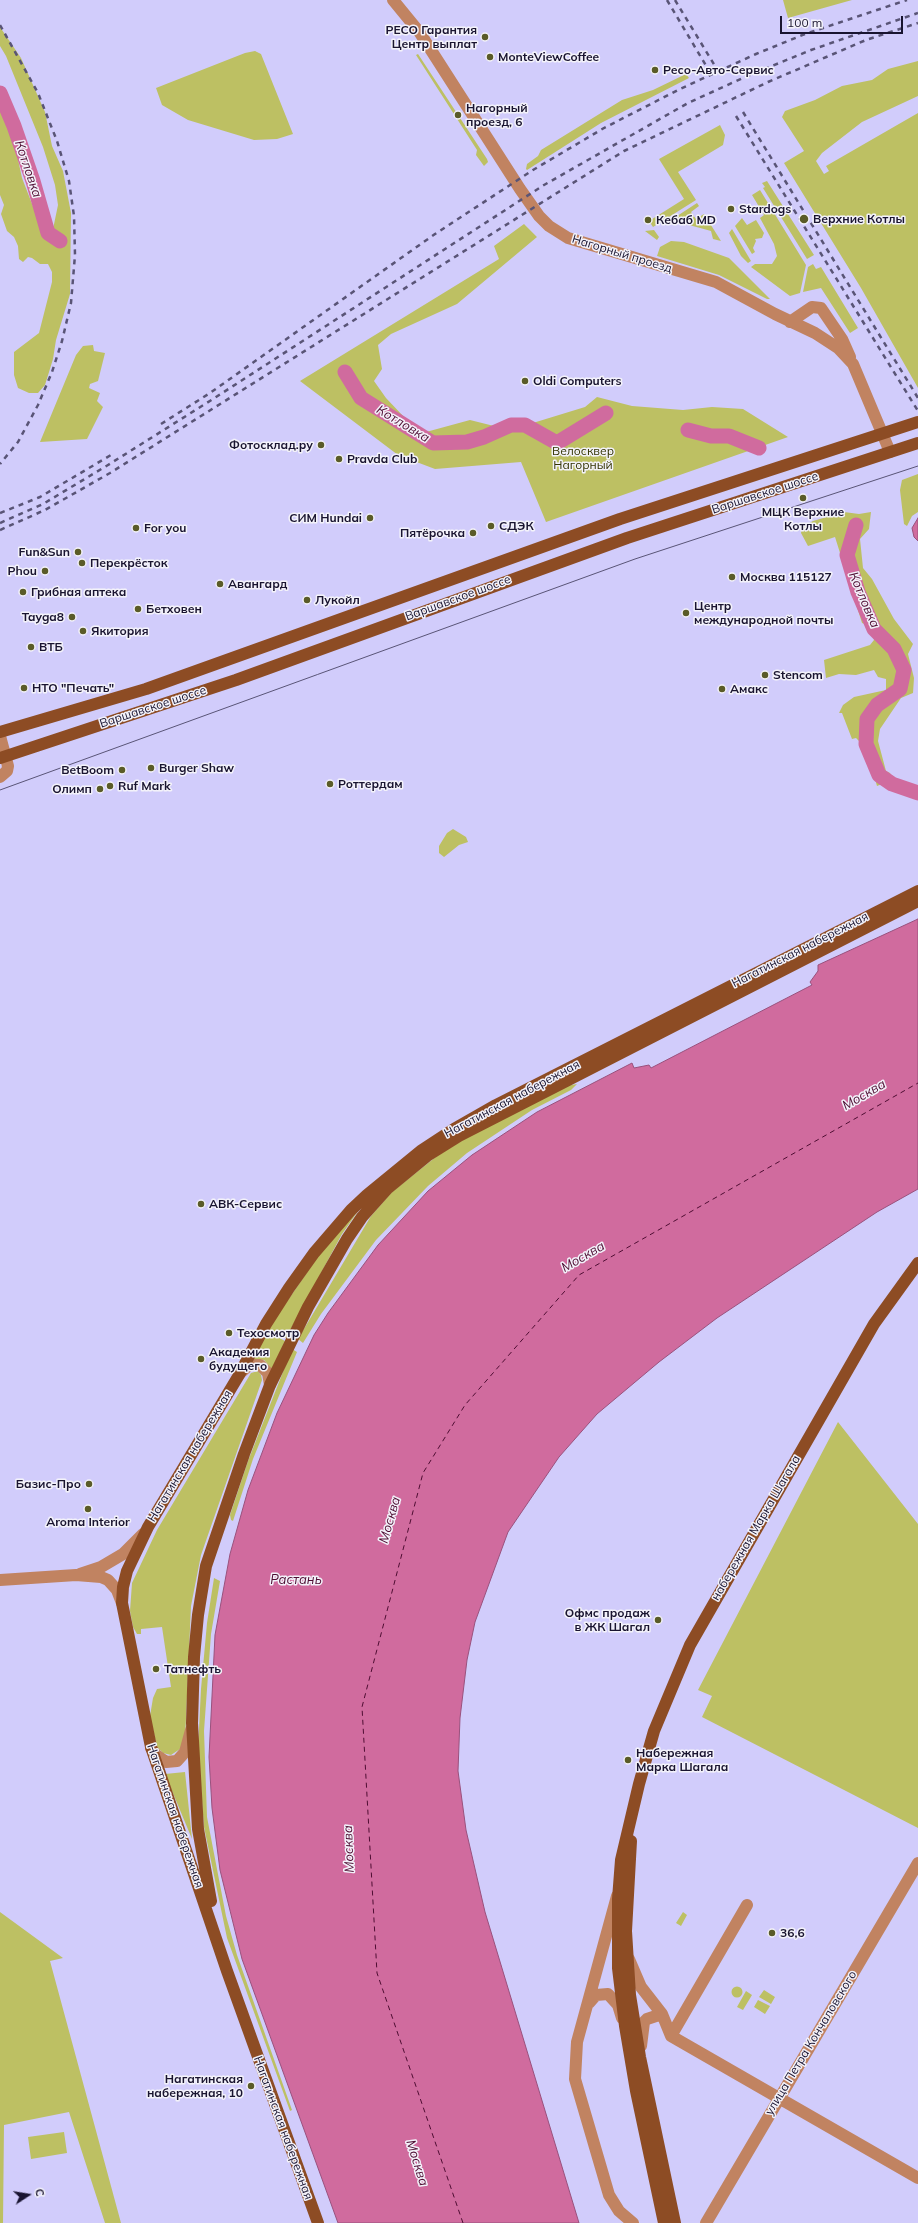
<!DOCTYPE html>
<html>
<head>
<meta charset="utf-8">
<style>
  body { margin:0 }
  #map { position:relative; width:918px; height:2223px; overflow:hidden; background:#d1ccfb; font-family:Mulish,sans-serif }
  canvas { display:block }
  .north { position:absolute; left:8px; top:2175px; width:40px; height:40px; -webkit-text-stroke:3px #f3f2fa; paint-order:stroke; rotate:78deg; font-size:11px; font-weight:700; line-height:16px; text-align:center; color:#191430 }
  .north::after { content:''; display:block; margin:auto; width:14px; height:18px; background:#191430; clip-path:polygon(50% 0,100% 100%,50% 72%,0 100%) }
  .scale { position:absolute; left:780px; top:16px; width:123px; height:18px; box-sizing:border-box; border:2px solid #191430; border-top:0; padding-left:5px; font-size:12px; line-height:14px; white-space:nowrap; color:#191430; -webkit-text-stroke:3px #f3f2fa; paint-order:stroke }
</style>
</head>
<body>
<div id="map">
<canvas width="918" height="2223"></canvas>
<div class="north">С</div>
<div class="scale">100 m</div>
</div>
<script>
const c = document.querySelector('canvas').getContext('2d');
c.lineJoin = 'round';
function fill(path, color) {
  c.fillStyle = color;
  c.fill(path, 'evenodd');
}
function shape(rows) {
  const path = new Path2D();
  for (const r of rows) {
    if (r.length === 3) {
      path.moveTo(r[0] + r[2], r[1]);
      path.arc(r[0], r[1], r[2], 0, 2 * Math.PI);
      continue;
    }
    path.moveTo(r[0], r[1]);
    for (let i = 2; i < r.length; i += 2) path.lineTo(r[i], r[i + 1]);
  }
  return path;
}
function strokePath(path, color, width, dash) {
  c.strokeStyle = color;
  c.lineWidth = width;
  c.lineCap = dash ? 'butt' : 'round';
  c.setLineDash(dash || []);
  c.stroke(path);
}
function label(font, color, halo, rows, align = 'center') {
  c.font = font + ' Mulish,sans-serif';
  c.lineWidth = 3;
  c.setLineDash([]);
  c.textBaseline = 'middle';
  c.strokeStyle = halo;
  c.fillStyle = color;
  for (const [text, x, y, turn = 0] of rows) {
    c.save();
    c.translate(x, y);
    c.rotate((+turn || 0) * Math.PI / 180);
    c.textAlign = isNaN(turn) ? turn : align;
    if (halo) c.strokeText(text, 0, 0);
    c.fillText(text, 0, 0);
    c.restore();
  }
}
fill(shape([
  [783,0,852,0,788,18],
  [0,27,21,58,45,112,52,146,63,171,71,213,70,294,56,340,53,359,45,385,38,393,29,393,18,388,14,375,14,352,39,333,52,282,52,272,48,264,40,264,32,258,28,257,23,262,19,259,18,246,14,237,7,231,1,214,4,205,0,195,0,91,5,99,22,178,41,227,53,229,58,205,55,185,43,147,6,56,0,46],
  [255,51,261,54,293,134,277,139,254,140,188,120,162,105,156,88,245,53],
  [418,54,487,159,488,162,484,166,476,155,477,150,416,55],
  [918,61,918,96,862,122,822,153,816,161,824,174,829,171,826,166,918,113,918,388,861,288,784,163,804,151,782,117,785,111,815,100,842,86,872,80,888,69],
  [686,74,689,78,601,123,527,170,526,169,527,164,538,156,541,150,622,100,653,90],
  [720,125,725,135,723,145,678,172,696,200,653,227,649,221,684,199,659,159],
  [767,181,814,255,807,259,763,188,765,187,762,183],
  [760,190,806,265,800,293,790,296,751,267,755,264,772,264,777,256,774,244,760,218,764,215,752,195],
  [697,203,699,206,691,212,696,219,704,214,721,241,713,239,711,231,671,220],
  [742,218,747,225,756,220,764,233,762,238,755,239,756,241,753,248,755,252,752,254,735,226],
  [524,224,537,237,457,304,391,334,378,345,382,369,374,381,386,398,404,417,426,432,470,420,510,430,585,407,597,397,632,406,683,410,712,407,743,409,788,437,546,522,521,462,435,469,398,455,300,381,499,259,494,246],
  [732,229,751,261,748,263,741,256,729,233],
  [654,230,659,237,657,240,645,231],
  [671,241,684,242,729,258,770,299,767,299,719,275,657,256,660,247],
  [813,264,816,269,821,267,858,328,850,333,821,288,803,292,808,267],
  [93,345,94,351,105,353,98,381,90,384,89,388,100,393,97,401,103,407,87,439,40,442,76,355,83,346],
  [918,474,918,512,912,516,907,526,904,524,900,490,902,480],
  [844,512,859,514,871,512,869,529,860,539,863,568,872,579,894,619,913,644,908,654,914,678,913,693,901,698,880,729,878,741,886,771,890,773,893,780,918,787,918,795,882,784,877,786,866,748,856,738,852,739,842,713,839,713,843,705,854,697,886,690,886,679,878,677,874,670,856,675,839,674,826,678,824,660,870,645,874,640,870,626,862,623,835,537,808,546,801,533,802,527,813,521],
  [453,829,466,837,468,842,459,845,444,857,439,853,439,846,447,833],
  [577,1084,571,1090,532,1110,467,1153,428,1186,376,1240,321,1314,303,1343,298,1339,371,1216,392,1192,437,1156,477,1131,565,1086],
  [361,1207,342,1234,286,1338,268,1329,321,1252],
  [266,1331,285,1341,272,1369,264,1360,251,1359],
  [292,1349,297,1352,253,1459,233,1521,231,1520,230,1515,248,1461],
  [258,1371,261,1375,262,1380,201,1555,191,1606,185,1741,180,1749,171,1755,163,1753,157,1747,150,1716,153,1698,157,1689,171,1687,162,1627,141,1629,141,1634,137,1634,133,1627,130,1611,132,1583,157,1530,251,1373],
  [838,1422,918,1524,918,1828,702,1717,712,1696,698,1690],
  [214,1578,220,1581,211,1634,204,1731,207,1817,226,1916,237,1955,292,2110,290,2111,227,1938,204,1827,198,1749,201,1689,207,1623],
  [185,1772,192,1839,165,1774],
  [0,1912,63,1958,50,1961,121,2223,105,2223,69,2112,4,2125,3,2223,0,2223],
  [683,1912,687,1915,681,1926,676,1923],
  [737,1992,5.5],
  [764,1990,775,1997,771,2004,759,1997],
  [746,1991,752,1995,743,2010,737,2007],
  [758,2000,770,2006,765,2014,754,2007],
  [64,2132,67,2153,31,2159,28,2137]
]), '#bdc063');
const water = shape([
  [918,518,918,541,914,537,912,528,918,518],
  [918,919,918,1189,877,1212,717,1318,659,1362,597,1414,559,1457,508,1532,475,1622,467,1660,460,1718,458,1771,466,1830,485,1912,579,2223,338,2223,242,1959,220,1870,212,1808,209,1757,215,1635,230,1554,248,1490,277,1413,314,1335,328,1313,378,1245,428,1191,472,1155,537,1112,632,1063,634,1068,649,1065,651,1068,812,985,810,982,818,971,818,965,918,919]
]);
fill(water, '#d06b9e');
strokePath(water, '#99517d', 1);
strokePath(shape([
  [0,93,14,126,33,181,48,233,60,241],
  [345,372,361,398,433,443,467,442,484,437,511,425,525,425,557,443,606,413],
  [688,430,711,436,729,436,759,448],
  [856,525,847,555,858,592,874,629,894,649,904,670,900,689,877,705,867,719,866,744,879,775,892,784,918,793]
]), '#d06b9e', 15);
strokePath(shape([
  [463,2223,377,1973,362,1707,423,1473,465,1405,579,1275,918,1083]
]), '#4e0d32', 1, [5, 4]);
strokePath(shape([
  [393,0,420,33,520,189,539,216,549,226,568,238,716,282,775,314,815,333,838,348,853,364,890,452],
  [790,322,812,307,821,308,842,339,850,357],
  [0,736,8,766,7,771,0,777],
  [239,1374,249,1365,260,1365,268,1373,270,1385],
  [80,1574,101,1567,123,1554,143,1534],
  [0,1580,76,1575,101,1577,108,1580,117,1590,122,1603],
  [151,1748,156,1755,166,1762,177,1761,185,1752,191,1730],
  [617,1896,577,2042,575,2079,609,2195,619,2211,633,2223],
  [629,1959,641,1987,662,2014,671,2036,918,2178],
  [589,2003,596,1995,608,1994,618,2005,622,2018],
  [671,2036,747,1905],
  [641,2046,644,2022,647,2019,662,2014],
  [706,2223,918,1863]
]), '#c18361', 12);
strokePath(shape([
  [0,732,146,689,620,519,918,422],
  [0,758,236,680,627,538,918,443],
  [631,1841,626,1931,630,1995,640,2057,675,2223],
  [211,1901,198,1829,192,1723,194,1657,198,1615,206,1566,244,1454,270,1385,308,1307,347,1239,362,1217,388,1188,427,1156,459,1136,918,901],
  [318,2223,227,1971,151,1747,122,1603,123,1587,127,1571,148,1527,239,1375,266,1324,289,1288,314,1253,351,1210,367,1195,422,1150,454,1129,496,1105,918,891],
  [664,2223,636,2091,625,2026,618,1968,618,1899,621,1860,639,1784,654,1731,690,1645,874,1324,918,1263]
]), '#8d4c24', 12);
strokePath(shape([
  [0,790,635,559,918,466]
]), '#595476', 1);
strokePath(shape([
  [667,0,708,69],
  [675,0,715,66],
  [0,25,38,93,57,141,69,181,74,216,75,255,71,303,62,341,52,372,38,405,18,442,0,464],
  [743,112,918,398],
  [736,116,918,411],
  [161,424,210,393,435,234,533,170,604,128,680,89,756,54,805,34,907,0],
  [0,513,40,497,111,455],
  [0,523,43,504,108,465,213,399,544,185,688,103,745,77,811,50,918,13],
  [0,530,45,510,110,473,624,151,768,82,866,40,918,23]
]), '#595476', 2.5, [5, 5]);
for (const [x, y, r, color] of [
  [485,37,4,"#5a5b28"],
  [490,57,4,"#5a5b28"],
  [655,70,4,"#5a5b28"],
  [458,115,4,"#5a5b28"],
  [731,209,4,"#5a5b28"],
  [804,219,5,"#5a5b28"],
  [648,220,4,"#5a5b28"],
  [525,381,4,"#5a5b28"],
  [321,445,4,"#5a5b28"],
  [339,459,4,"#5a5b28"],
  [803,498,4,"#5a5b28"],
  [370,518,4,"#5a5b28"],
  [491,526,4,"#5a5b28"],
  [136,528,4,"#5a5b28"],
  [473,533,4,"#5a5b28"],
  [78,552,4,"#5a5b28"],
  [82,563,4,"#5a5b28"],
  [45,571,4,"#5a5b28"],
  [732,577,4,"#5a5b28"],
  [220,584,4,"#5a5b28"],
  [23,592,4,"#5a5b28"],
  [307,600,4,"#5a5b28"],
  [138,609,4,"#5a5b28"],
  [686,613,4,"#5a5b28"],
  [72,617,4,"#5a5b28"],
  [83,631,4,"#5a5b28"],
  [31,647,4,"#5a5b28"],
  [765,675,4,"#5a5b28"],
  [24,688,4,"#5a5b28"],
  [722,689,4,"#5a5b28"],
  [151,768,4,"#5a5b28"],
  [122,770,4,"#5a5b28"],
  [330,784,4,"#5a5b28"],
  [110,786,4,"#5a5b28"],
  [100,789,4,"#5a5b28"],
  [201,1204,4,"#5a5b28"],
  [229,1333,4,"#5a5b28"],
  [201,1359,4,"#5a5b28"],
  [89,1484,4,"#5a5b28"],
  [88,1509,4,"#5a5b28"],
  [658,1620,4,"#5a5b28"],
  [156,1669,4,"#5a5b28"],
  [628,1760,4,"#5a5b28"],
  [772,1933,4,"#5a5b28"],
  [251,2086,4,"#5a5b28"]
]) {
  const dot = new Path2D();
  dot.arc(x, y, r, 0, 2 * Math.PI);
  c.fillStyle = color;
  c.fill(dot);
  strokePath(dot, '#f3f2fa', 1.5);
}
label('bold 12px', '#191430', '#f3f2fa', [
  ["РЕСО Гарантия",477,30,"right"],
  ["Центр выплат",477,44,"right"],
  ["MonteViewCoffee",498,57],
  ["Ресо-Авто-Сервис",663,70],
  ["Нагорный",466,108],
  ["проезд, 6",466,122],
  ["Stardogs",739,209],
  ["Верхние Котлы",813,219],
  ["Кебаб MD",656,220],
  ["Oldi Computers",533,381],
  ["Фотосклад.ру",313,445,"right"],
  ["Pravda Club",347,459],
  ["МЦК Верхние",803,512,"center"],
  ["Котлы",803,526,"center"],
  ["СИМ Hundai",362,518,"right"],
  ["СДЭК",499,526],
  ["For you",144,528],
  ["Пятёрочка",465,533,"right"],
  ["Fun&Sun",70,552,"right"],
  ["Перекрёсток",90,563],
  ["Phou",37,571,"right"],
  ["Москва 115127",740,577],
  ["Авангард",228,584],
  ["Грибная аптека",31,592],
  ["Лукойл",315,600],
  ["Центр",694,606],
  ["международной почты",694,620],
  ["Бетховен",146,609],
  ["Tayga8",64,617,"right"],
  ["Якитория",91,631],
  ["ВТБ",39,647],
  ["Stencom",773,675],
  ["НТО \"Печать\"",32,688],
  ["Амакс",730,689],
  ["Burger Shaw",159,768],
  ["BetBoom",114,770,"right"],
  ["Роттердам",338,784],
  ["Ruf Mark",118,786],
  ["Олимп",92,789,"right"],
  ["АВК-Сервис",209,1204],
  ["Техосмотр",237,1333],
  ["Академия",209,1352],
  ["будущего",209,1366],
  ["Базис-Про",81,1484,"right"],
  ["Aroma Interior",88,1522,"center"],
  ["Офмс продаж",650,1613,"right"],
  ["в ЖК Шагал",650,1627,"right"],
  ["Татнефть",164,1669],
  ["Набережная",636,1753],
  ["Марка Шагала",636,1767],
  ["36,6",780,1933],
  ["Нагатинская",243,2079,"right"],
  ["набережная, 10",243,2093,"right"]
], 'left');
label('12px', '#191430', '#f3f2fa', [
  ["Нагорный проезд",622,254,17],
  ["Варшавское шоссе",765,493,-18],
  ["Варшавское шоссе",458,598,-20],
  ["Варшавское шоссе",153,707,-18],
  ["Нагатинская набережная",800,950,-27],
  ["Нагатинская набережная",512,1099,-28],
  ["Нагатинская набережная",190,1456,-59],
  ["набережная Марка Шагала",756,1528,-60],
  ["Нагатинская набережная",175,1816,71],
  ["улица Петра Кончаловского",811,2043,-59],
  ["Нагатинская набережная",283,2128,70]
]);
label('12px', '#330', '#f3f2fa', [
  ["Велосквер",583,451],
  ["Нагорный",583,465]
]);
label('italic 13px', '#4e0d32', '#f3f2fa', [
  ["Котловка",28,169,71],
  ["Котловка",403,424,31],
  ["Котловка",864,600,67],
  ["Москва",864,1095,-30],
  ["Москва",583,1257,-30],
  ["Москва",390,1520,-74],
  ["Растань",296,1580],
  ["Москва",349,1849,-92],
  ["Москва",417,2163,73]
]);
</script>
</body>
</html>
